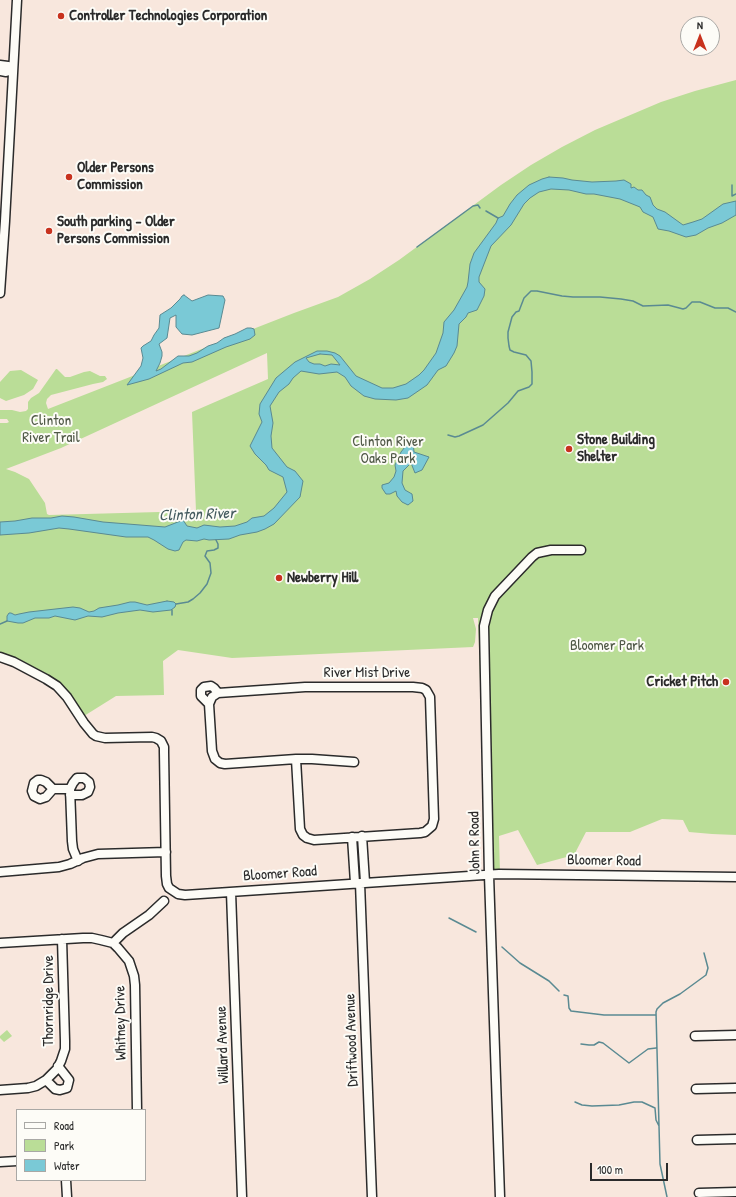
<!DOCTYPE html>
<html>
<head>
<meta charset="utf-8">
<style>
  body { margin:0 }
  #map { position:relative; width:736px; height:1197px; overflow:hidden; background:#f8e7dd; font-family:"Patrick Hand",sans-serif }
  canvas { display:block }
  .legend { position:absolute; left:16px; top:1109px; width:130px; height:72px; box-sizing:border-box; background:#fdfcf7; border:1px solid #a9a8a5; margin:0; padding:5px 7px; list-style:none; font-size:12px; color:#2b2b2b }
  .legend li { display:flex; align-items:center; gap:8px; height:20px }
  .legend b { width:20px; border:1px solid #a9a8a5 }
  .north { position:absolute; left:680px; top:16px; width:40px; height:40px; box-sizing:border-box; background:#fdfcf7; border:1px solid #a9a8a5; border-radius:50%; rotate:0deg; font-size:11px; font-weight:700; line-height:16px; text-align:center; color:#2b2b2b }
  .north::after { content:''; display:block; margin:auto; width:14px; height:18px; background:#c8321e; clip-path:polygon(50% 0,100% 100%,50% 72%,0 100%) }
  .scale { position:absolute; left:590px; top:1163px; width:78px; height:18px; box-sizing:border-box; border:2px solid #2b2b2b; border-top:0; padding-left:5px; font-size:12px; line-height:14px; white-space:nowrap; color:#2b2b2b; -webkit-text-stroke:3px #fdfcf7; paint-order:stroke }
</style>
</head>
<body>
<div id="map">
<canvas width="736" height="1197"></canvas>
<ul class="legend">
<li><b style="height:5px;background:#fdfcf7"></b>Road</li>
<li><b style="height:11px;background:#badd97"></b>Park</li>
<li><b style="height:11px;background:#7ac9d6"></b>Water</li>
</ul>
<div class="north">N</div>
<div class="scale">100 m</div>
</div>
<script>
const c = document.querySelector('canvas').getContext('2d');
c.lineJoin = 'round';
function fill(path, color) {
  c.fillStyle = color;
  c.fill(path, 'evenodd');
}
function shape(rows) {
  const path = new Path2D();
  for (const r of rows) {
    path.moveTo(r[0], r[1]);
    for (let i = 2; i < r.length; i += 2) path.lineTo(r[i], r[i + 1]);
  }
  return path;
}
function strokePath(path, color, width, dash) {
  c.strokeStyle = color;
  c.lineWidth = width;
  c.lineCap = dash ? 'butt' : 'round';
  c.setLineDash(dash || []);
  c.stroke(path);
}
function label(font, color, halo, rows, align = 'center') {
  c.font = font + ' "Patrick Hand",sans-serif';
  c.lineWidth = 4;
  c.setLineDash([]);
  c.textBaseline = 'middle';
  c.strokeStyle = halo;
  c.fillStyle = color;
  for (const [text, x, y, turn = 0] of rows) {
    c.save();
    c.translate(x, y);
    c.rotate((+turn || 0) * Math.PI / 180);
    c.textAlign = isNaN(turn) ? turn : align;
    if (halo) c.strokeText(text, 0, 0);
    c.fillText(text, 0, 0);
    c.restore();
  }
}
fill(shape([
  [736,80,736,835,712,834,689,832,683,820,662,819,630,832,586,832,574,855,537,865,518,830,499,836,500,873,486,874,478,618,473,618,476,629,475,642,473,647,232,658,178,650,163,661,164,695,116,696,84,716,62,690,0,657,0,423,7,423,9,422,7,419,0,419,0,410,12,410,20,412,26,411,28,409,28,402,31,398,39,393,56,369,57,369,65,377,70,377,84,372,90,371,100,376,105,376,107,379,103,382,93,384,51,395,47,399,46,403,48,409,294,313,338,297,370,279,399,260,501,185,531,165,562,147,595,130,661,102,695,91],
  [267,353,268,379,192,412,196,511,49,515,47,514,45,503,29,479,15,472,6,469,61,448],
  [21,370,38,380,33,389,24,395,6,401,0,398,0,382,10,371],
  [7,1030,12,1036,4,1042,0,1038,0,1036]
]), '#badd97');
const water = shape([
  [549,177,563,178,572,180,592,182,616,181,624,180,631,184,631,188,634,187,638,190,642,190,646,195,650,197,653,205,657,209,665,212,683,225,693,222,702,219,723,204,736,201,736,215,722,223,708,228,696,235,686,237,669,231,658,229,653,217,643,212,640,207,620,199,594,194,586,194,569,190,551,189,539,192,530,198,524,204,511,225,491,246,479,277,479,282,485,289,484,296,477,310,468,313,466,317,459,324,457,346,454,353,446,366,438,370,427,385,408,398,396,400,375,399,364,396,351,386,345,377,337,372,319,374,301,371,293,378,289,384,279,392,270,406,273,423,271,436,272,448,287,467,295,471,303,481,300,497,274,524,265,529,257,532,240,535,229,539,209,540,204,539,197,541,186,540,183,542,179,550,175,551,168,549,154,540,148,537,126,537,69,529,59,528,29,533,0,535,0,522,15,521,32,518,51,518,62,516,74,517,103,522,165,527,183,520,187,526,197,528,204,525,220,527,235,526,247,522,252,518,264,516,274,508,287,492,283,477,269,470,266,465,255,454,250,446,262,422,259,414,260,404,276,378,295,362,317,351,327,351,335,353,340,356,356,376,382,388,393,388,406,384,419,375,424,370,436,353,443,333,444,322,454,310,467,287,468,282,470,264,474,253,496,223,498,218,503,216,510,204,517,195,529,185,542,179,549,177],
  [320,354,332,355,340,365,331,364,325,366,320,364,314,364,309,362,306,358,320,354],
  [184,295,192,301,208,295,223,296,225,300,219,328,192,335,182,334,176,327,176,315,170,318,167,338,159,344,162,352,162,356,160,363,156,371,161,369,178,356,189,356,197,353,208,346,217,343,224,338,235,334,247,328,251,328,254,329,255,335,250,339,226,347,192,362,183,363,149,379,127,385,141,366,143,358,141,348,143,346,151,341,154,335,159,328,160,315,171,308,180,299,182,296,184,295],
  [413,440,414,452,429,457,422,470,415,473,411,463,403,471,402,483,405,490,412,494,413,501,408,505,402,502,397,496,396,491,390,494,386,494,382,488,382,485,389,483,394,477,396,471,395,465,401,452,408,443,413,440],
  [167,601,174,602,176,604,175,607,171,610,153,612,140,610,118,613,102,617,88,616,75,620,55,616,49,618,35,618,23,623,18,623,7,621,7,616,9,613,11,613,15,615,19,614,29,612,73,607,80,608,89,612,94,611,99,608,118,605,130,602,135,602,147,605,167,601]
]);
fill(water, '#7ac9d6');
strokePath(water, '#5a8a92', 1);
strokePath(shape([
  [732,185,732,196,736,194],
  [486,211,498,218],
  [417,247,473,206,478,205,480,208],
  [448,435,455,437,459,436,483,425,508,403,518,391,529,387,532,384,532,372,531,361,526,355,514,352,510,350,509,346,508,338,508,332,512,317,516,312,519,311,524,298,531,291,537,291,562,296,573,297,600,297,621,299,633,301,643,306,668,305,683,309,686,308,692,302,700,302,715,308,728,308,736,312],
  [176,604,188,602,193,599,200,593,207,584,211,573,210,563,205,556,207,551,214,550,218,548,218,544,216,540],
  [172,610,172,615],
  [0,624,7,621],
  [449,918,476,932],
  [502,947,520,963,549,981,559,991],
  [564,995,568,996,569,1008,571,1011,604,1015,656,1015],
  [581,1044,589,1045,594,1045,599,1042,603,1043,629,1063,648,1049,656,1048],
  [575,1102,582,1105,592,1106,619,1105,634,1102,642,1102,655,1108,656,1120,659,1126],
  [667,1197,660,1164,656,1012,657,1009,663,1003,680,994,706,975,708,968,704,953]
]), '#5a8a92', 1.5);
const minor = shape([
  [0,65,8,66,13,70],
  [0,71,6,72,13,70],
  [0,293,5,221,17,0],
  [0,657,14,662,46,679,57,686,67,697,84,723,93,734,96,736,105,738,152,737,156,738,161,741,164,747,164,752,166,876,167,884,169,888,178,894,185,895,499,874,736,877],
  [209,704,201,696,201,690,204,687,211,686,214,688,218,693],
  [296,759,300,829,303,835,307,838,314,840,420,833,425,832,432,826,434,819,430,697,426,690,422,688,413,687,305,687,218,693,212,697,209,704,212,751,215,759,220,763,225,764,296,759,312,759,354,762],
  [53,789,46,797,40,799,34,796,32,791,34,783,38,780,41,780,46,782,53,789,70,789],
  [70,795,82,795,88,792,90,787,89,782,84,778,77,778,73,783,70,789,72,841,73,849,78,861],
  [362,836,365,882],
  [352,837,355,883],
  [0,872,59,867,70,864,83,858,98,854,166,852],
  [360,883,372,1197],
  [231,892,242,1197],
  [0,943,83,938,92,938,101,940,113,943,118,948,129,961,134,976,135,985,137,1110],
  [113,943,123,933,149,915,164,901],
  [695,1036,736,1035],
  [46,1080,55,1089,60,1090,67,1088,69,1080,58,1066],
  [696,1089,736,1088],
  [0,1090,28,1088,36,1086,46,1080,57,1069,61,1061,65,1049,65,1041,62,939],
  [697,1140,736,1139],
  [0,1162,17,1161],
  [66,1180,67,1197],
  [699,1193,736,1192],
  [500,1197,489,875,484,626,488,610,495,596,532,557,537,553,551,550,581,550]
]);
strokePath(minor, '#2b2b2b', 11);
strokePath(minor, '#fdfcf7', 8);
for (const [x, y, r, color] of [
  [61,16,4,"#c8321e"],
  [69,177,4,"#c8321e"],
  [49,231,4,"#c8321e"],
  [569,449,4,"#c8321e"],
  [279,578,4,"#c8321e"],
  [726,682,4,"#c8321e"]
]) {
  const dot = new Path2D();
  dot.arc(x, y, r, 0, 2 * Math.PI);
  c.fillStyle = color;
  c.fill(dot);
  strokePath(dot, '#fdfcf7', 1.5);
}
label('bold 15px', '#2b2b2b', '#fdfcf7', [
  ["Controller Technologies Corporation",69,16],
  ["Older Persons",77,168],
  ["Commission",77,185],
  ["South parking - Older",57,222],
  ["Persons Commission",57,239],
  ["Stone Building",577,440],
  ["Shelter",577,457],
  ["Newberry Hill",287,578],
  ["Cricket Pitch",718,682,"right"]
], 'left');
label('15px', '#4f5846', '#fdfcf7', [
  ["Clinton",51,421],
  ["River Trail",51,438],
  ["Clinton River",388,442],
  ["Oaks Park",388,459],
  ["Bloomer Park",607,646]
]);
label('15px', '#2b2b2b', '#fdfcf7', [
  ["River Mist Drive",367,673],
  ["John R Road",475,843,-91],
  ["Bloomer Road",604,861,1],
  ["Bloomer Road",280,874,-4],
  ["Thornridge Drive",49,1001,-90],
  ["Whitney Drive",121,1023,-91],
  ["Driftwood Avenue",352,1040,-92],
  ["Willard Avenue",223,1045,-92]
]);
label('italic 16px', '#435a5e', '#fdfcf7', [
  ["Clinton River",197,515,-2]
]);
</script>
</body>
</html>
